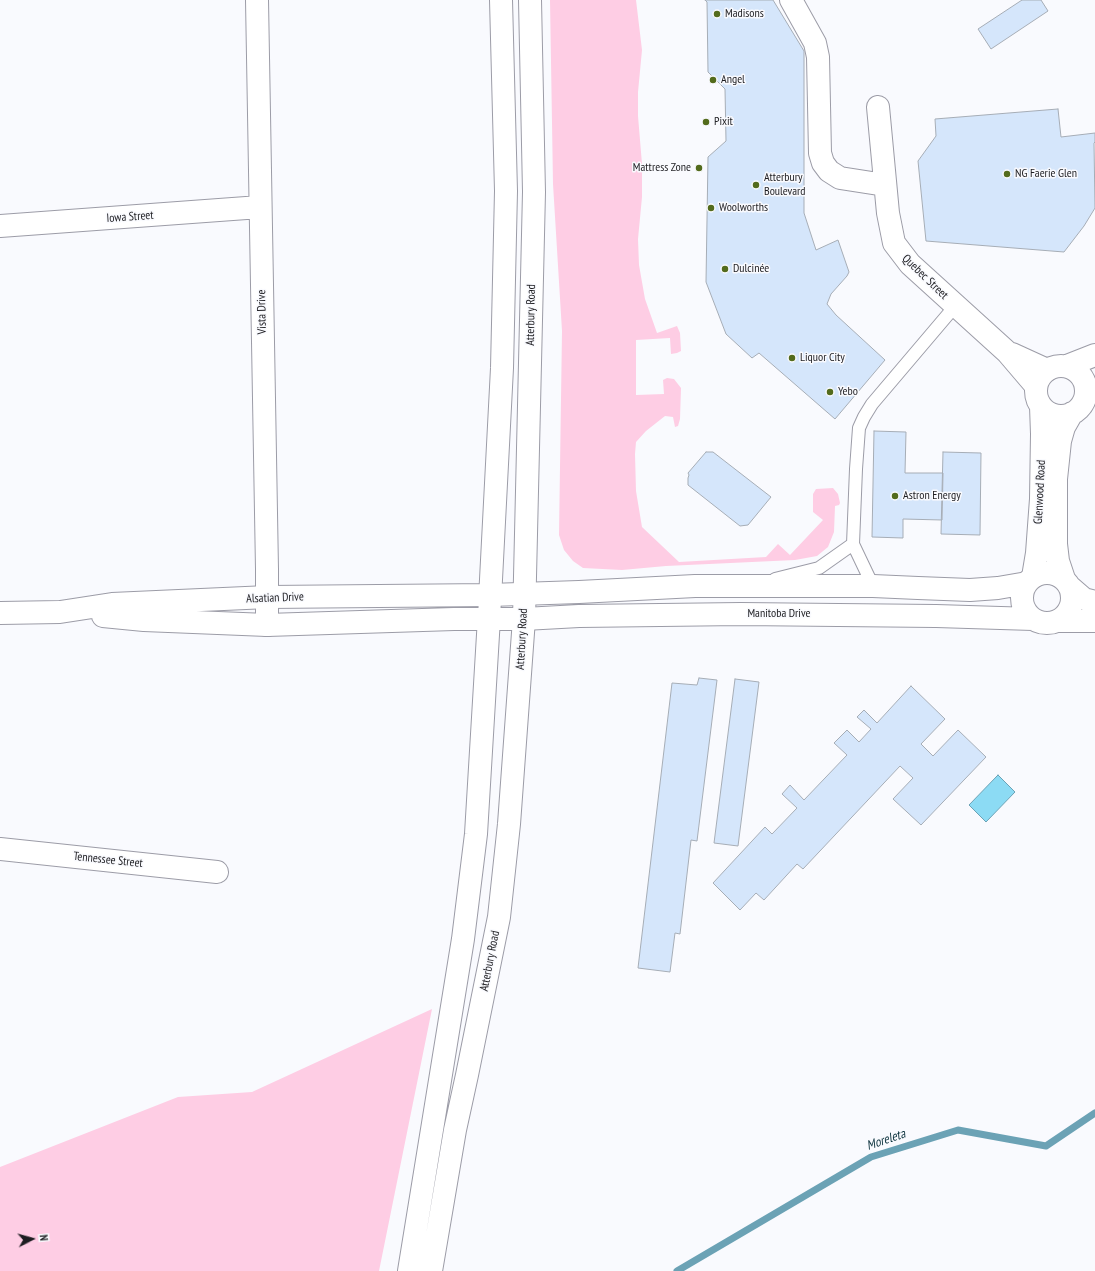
<!DOCTYPE html>
<html>
<head>
<meta charset="utf-8">
<style>
  body { margin:0 }
  #map { position:relative; width:1095px; height:1271px; overflow:hidden; background:#f9fafe; font-family:"PT Sans Narrow",sans-serif }
  canvas { display:block }
  .north { position:absolute; left:12px; top:1219px; width:40px; height:40px; -webkit-text-stroke:3px #f9fafe; paint-order:stroke; rotate:84deg; font-size:11px; font-weight:700; line-height:16px; text-align:center; color:#1d1d21 }
  .north::after { content:''; display:block; margin:auto; width:14px; height:18px; background:#1d1d21; clip-path:polygon(50% 0,100% 100%,50% 72%,0 100%) }
</style>
</head>
<body>
<div id="map">
<canvas width="1095" height="1271"></canvas>
<div class="north">N</div>
</div>
<script>
const c = document.querySelector('canvas').getContext('2d');
c.lineJoin = 'round';
function fill(path, color) {
  c.fillStyle = color;
  c.fill(path, 'evenodd');
}
function shape(rows) {
  const path = new Path2D();
  for (const r of rows) {
    if (r.length === 3) {
      path.moveTo(r[0] + r[2], r[1]);
      path.arc(r[0], r[1], r[2], 0, 2 * Math.PI);
      continue;
    }
    path.moveTo(r[0], r[1]);
    for (let i = 2; i < r.length; i += 2) path.lineTo(r[i], r[i + 1]);
  }
  return path;
}
function strokePath(path, color, width, dash) {
  c.strokeStyle = color;
  c.lineWidth = width;
  c.lineCap = dash ? 'butt' : 'round';
  c.setLineDash(dash || []);
  c.stroke(path);
}
function label(font, color, halo, rows, align = 'center') {
  c.font = font + ' "PT Sans Narrow",sans-serif';
  c.lineWidth = 3;
  c.setLineDash([]);
  c.textBaseline = 'middle';
  c.strokeStyle = halo;
  c.fillStyle = color;
  for (const [text, x, y, turn = 0] of rows) {
    c.save();
    c.translate(x, y);
    c.rotate((+turn || 0) * Math.PI / 180);
    c.textAlign = isNaN(turn) ? turn : align;
    if (halo) c.strokeText(text, 0, 0);
    c.fillText(text, 0, 0);
    c.restore();
  }
}
fill(shape([
  [550,0,636,0,642,50,638,92,638,116,642,164,642,197,638,239,639,265,645,299,657,333,677,326,680,333,681,351,677,353,671,354,670,338,636,340,636,395,664,394,663,380,667,378,674,379,681,388,680,419,678,426,675,427,673,417,665,416,646,431,636,442,635,454,636,491,642,527,679,562,766,557,778,544,790,555,823,520,813,512,813,494,816,489,833,488,838,494,840,503,839,505,835,506,834,532,828,547,817,556,795,560,666,566,622,570,583,568,573,561,564,550,559,535,562,331,553,184],
  [432,1009,379,1271,0,1271,0,1167,178,1097,252,1092]
]), '#fecde4');
const water = shape([
  [998,775,1015,792,986,822,969,805,998,775]
]);
fill(water, '#8cdbf4');
strokePath(water, '#6ba2b5', 1);
strokePath(shape([
  [677,1271,871,1157,958,1130,1046,1146,1095,1113]
]), '#6ba2b5', 7);
const building = shape([
  [705,0,773,0,804,51,804,213,816,250,838,240,849,272,847,276,831,294,827,304,836,315,885,360,835,419,759,353,752,358,726,334,706,282,708,157,726,141,725,89,708,72,707,2,705,0],
  [1022,0,1041,0,1048,11,991,49,978,29,1022,0],
  [1058,109,1061,137,1095,133,1095,142,1094,143,1095,208,1084,226,1064,252,926,241,918,161,936,136,935,119,1058,109],
  [874,431,906,432,905,473,943,473,942,520,903,519,903,538,872,537,874,431],
  [706,452,713,452,771,497,748,525,740,526,688,485,688,478,689,475,688,473,706,452],
  [943,452,981,453,980,535,941,534,943,452],
  [699,678,717,680,697,841,691,840,680,934,675,933,670,972,638,968,672,683,697,685,699,678],
  [735,679,759,682,738,846,714,843,735,679],
  [911,686,945,719,921,744,933,756,958,730,986,757,921,825,893,799,913,778,900,766,803,869,797,864,764,900,756,893,740,910,713,883,765,827,772,834,797,808,782,794,790,785,804,800,847,755,834,743,847,730,859,742,871,729,857,717,864,710,877,723,911,686]
]);
fill(building, '#d5e6fb');
strokePath(building, '#a6adb6', 1);
const service = shape([
  [775,579,819,568,853,544],
  [873,586,853,544,856,469,859,428,864,417,872,404,956,305]
]);
const minor = shape([
  [257,0,267,569,267,625],
  [791,0,815,43,818,57,820,153,823,163,829,171,840,178,885,185],
  [878,107,888,213,894,243,910,264,1007,352,1036,386],
  [0,226,260,207],
  [1012,354,1047,370],
  [0,849,217,872]
]);
const tertiary = shape([
  [1061,391,25],
  [1067,366,1095,355],
  [1047,598,25],
  [1033,577,1037,553,1041,499,1042,434,1041,406],
  [1064,579,1058,561,1056,544,1056,479,1060,441,1064,427,1072,413],
  [1069,586,1084,599,1095,602],
  [0,613,60,612,112,604,268,597,490,595,579,592,695,586,873,586,918,588,970,590,998,588,1027,583],
  [103,616,144,620,267,625,454,619,524,619,579,616,741,614,936,616,1033,619],
  [1058,621,1095,621]
]);
const primary = shape([
  [409,1271,463,939,476,834,489,618,502,368,506,191,501,0],
  [431,1271,455,1130,467,1075,499,917,509,824,524,619,534,192,530,0]
]);
strokePath(service, '#9c9ca7', 14);
strokePath(minor, '#9c9ca7', 24);
strokePath(tertiary, '#9c9ca7', 24);
strokePath(primary, '#9c9ca7', 24);
strokePath(service, '#fff', 12);
strokePath(minor, '#fff', 22);
strokePath(tertiary, '#fff', 22);
strokePath(primary, '#fff', 22);
for (const [x, y, r, color] of [
  [717,14,4,"#536b1c"],
  [713,80,4,"#536b1c"],
  [706,122,4,"#536b1c"],
  [699,168,4,"#536b1c"],
  [1007,174,4,"#536b1c"],
  [756,185,4,"#536b1c"],
  [711,208,4,"#536b1c"],
  [725,269,4,"#536b1c"],
  [792,358,4,"#536b1c"],
  [830,392,4,"#536b1c"],
  [895,496,4,"#536b1c"]
]) {
  const dot = new Path2D();
  dot.arc(x, y, r, 0, 2 * Math.PI);
  c.fillStyle = color;
  c.fill(dot);
  strokePath(dot, '#f9fafe', 1.5);
}
label('12px', '#1d1d21', '#f9fafe', [
  ["Madisons",725,14],
  ["Angel",721,80],
  ["Pixit",714,122],
  ["Mattress Zone",691,168,"right"],
  ["NG Faerie Glen",1015,174],
  ["Atterbury",764,178],
  ["Boulevard",764,192],
  ["Woolworths",719,208],
  ["Dulcinée",733,269],
  ["Liquor City",800,358],
  ["Yebo",838,392],
  ["Astron Energy",903,496]
], 'left');
label('12px', '#1d1d21', '#f9fafe', [
  ["Iowa Street",130,217,-4],
  ["Quebec Street",925,277,44],
  ["Vista Drive",262,312,-91],
  ["Atterbury Road",531,315,-89],
  ["Glenwood Road",1040,492,-87],
  ["Alsatian Drive",275,598,-2],
  ["Manitoba Drive",779,614],
  ["Atterbury Road",522,639,-87],
  ["Tennessee Street",108,860,6],
  ["Atterbury Road",490,961,-79]
]);
label('italic 13px', '#0d333e', '#f9fafe', [
  ["Moreleta",886,1140,-19]
]);
</script>
</body>
</html>
